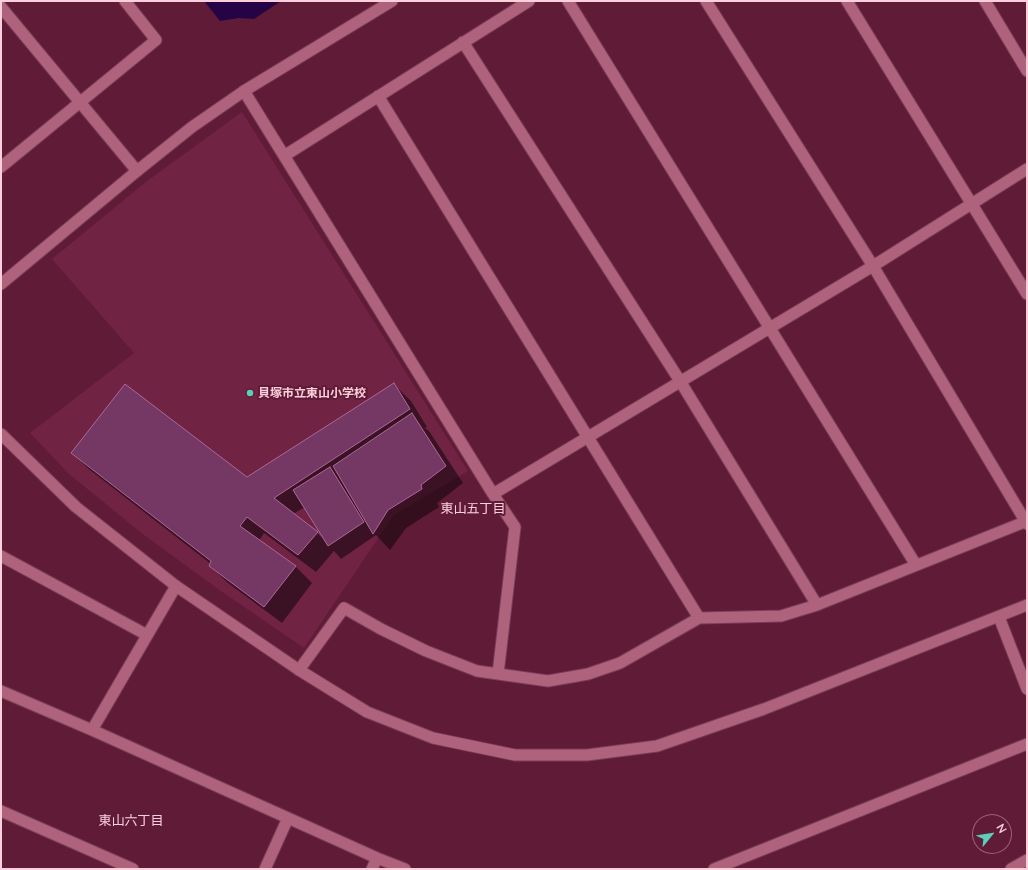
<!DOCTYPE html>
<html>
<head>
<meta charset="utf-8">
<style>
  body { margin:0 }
  #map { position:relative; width:1028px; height:870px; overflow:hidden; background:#601b37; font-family:Lato,sans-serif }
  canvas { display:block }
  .frame { position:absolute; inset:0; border:2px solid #fbcfdc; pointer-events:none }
  .north { position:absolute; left:972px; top:814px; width:40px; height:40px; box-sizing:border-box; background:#601b37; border:1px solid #9e6379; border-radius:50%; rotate:60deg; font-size:11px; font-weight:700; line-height:16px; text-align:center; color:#fbcfdc }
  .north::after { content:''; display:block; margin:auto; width:14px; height:18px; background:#5dceb9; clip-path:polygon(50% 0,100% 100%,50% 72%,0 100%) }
</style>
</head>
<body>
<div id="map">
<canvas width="1028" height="870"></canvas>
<div class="frame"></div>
<div class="north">N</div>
</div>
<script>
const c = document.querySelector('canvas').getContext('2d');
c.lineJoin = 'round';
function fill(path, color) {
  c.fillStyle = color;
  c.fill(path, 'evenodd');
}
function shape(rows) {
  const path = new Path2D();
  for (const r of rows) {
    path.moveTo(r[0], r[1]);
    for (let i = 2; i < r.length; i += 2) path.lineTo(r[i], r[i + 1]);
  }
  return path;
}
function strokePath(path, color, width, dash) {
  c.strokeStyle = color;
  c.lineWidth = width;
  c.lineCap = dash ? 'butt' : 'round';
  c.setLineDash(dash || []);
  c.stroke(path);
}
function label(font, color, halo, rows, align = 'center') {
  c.font = font + ' Lato,"Noto Sans JP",sans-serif';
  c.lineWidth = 4;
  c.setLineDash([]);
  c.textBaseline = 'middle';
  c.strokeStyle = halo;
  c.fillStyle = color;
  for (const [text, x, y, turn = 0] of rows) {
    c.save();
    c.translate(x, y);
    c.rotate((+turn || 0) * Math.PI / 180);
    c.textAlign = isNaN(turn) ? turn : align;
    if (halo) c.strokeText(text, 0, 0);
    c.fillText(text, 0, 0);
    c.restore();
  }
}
fill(shape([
  [242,112,468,471,394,515,304,648,218,589,144,535,69,474,30,433,134,353,52,259,147,181]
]), '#702342');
fill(shape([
  [204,1,281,1,254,19,239,18,220,21]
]), '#250446');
fill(shape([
  [393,384,411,401,427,427,425,428,429,431,463,483,437,503,439,507,406,528,390,550,376,535,341,559,334,551,316,572,264,533,259,541,295,566,312,583,282,623,228,583,210,566,211,564,90,470,72,453,247,478],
  [305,507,323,538,293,514]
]), '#0007');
const building = shape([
  [394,383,410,409,274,498,318,532,298,555,247,517,240,526,296,566,264,607,209,566,211,561,71,453,125,384,247,477,394,383],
  [412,413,446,466,421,485,422,489,388,510,373,534,333,466,412,413],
  [330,467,364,522,328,546,293,490,330,467]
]);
fill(building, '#753763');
strokePath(building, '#ac6997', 1);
const minor = shape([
  [568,1,916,565],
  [847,1,1027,294],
  [985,1,1027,71],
  [1,7,137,171],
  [463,42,680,381,817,605],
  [244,91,493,494,515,527,498,674],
  [378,96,699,618],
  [284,156,529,1],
  [1,167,156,40,125,1],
  [493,494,873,266,1027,169],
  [1,556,147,635],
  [999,617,1027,689],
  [299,670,344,608,381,629,426,651,477,671,548,681,588,674,620,663,699,618,781,616,817,605,1027,521],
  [1,691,92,730,377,858,405,869],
  [92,730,176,586],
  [1,811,133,869],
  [265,869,288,818],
  [372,869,377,858],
  [714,869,1027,744]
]);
const tertiary = shape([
  [706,1,873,266,1027,524],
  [1,284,137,171,192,127,244,91,392,1],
  [1,434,76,507,176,586,299,670,367,712,433,738,515,755,587,755,657,746,764,709,1027,605],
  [1011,869,1027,860]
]);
strokePath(minor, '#7a3e57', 13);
strokePath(tertiary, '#7a3e57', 13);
strokePath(minor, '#af627b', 11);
strokePath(tertiary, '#af627b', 11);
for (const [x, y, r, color] of [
  [250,393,4,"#5dceb9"]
]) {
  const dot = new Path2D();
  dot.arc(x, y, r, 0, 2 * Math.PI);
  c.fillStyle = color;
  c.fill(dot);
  strokePath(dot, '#601b37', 1.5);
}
label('bold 12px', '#fbcfdc', '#601b37', [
  ["貝塚市立東山小学校",258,393]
], 'left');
label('13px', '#fbcfdc', '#601b37', [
  ["東山五丁目",473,509],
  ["東山六丁目",131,821]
]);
</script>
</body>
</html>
